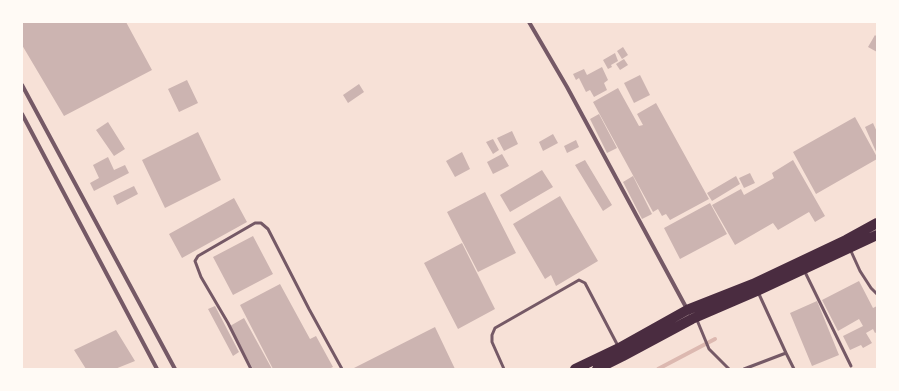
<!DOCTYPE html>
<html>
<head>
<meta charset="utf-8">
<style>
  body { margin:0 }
  #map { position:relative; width:899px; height:391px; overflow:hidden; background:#f7e1d7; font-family:Literata,serif }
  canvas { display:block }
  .frame { position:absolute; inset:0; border:23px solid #fffaf5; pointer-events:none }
</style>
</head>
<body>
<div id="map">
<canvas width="899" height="391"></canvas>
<div class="frame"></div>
</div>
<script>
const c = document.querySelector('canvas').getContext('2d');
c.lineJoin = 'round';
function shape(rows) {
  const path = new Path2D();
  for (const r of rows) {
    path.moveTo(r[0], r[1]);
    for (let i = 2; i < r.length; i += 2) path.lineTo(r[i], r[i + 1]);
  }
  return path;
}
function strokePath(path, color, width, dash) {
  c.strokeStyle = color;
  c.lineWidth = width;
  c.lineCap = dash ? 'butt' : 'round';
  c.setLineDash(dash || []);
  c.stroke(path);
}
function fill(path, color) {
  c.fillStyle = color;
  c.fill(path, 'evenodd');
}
strokePath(shape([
  [658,369,715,339]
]), '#dcb8b0', 4);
fill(shape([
  [22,22,126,22,152,70,64,116,22,45],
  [875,35,877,37,877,52,868,47],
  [623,47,628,55,622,59,617,51],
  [615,53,618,61,611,65,612,67,608,69,603,60],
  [624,59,628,65,620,70,616,64],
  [602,67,608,80,604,83,607,90,594,97,590,90,586,92,579,78,576,80,573,74,584,69,587,75],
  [640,75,650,95,634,103,624,83],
  [187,80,198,103,179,112,168,89],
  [359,84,364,92,348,103,343,95],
  [618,88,639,126,643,125,637,114,656,103,709,199,670,220,666,214,662,216,658,209,653,212,593,102],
  [599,114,617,148,607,153,590,119],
  [855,117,877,157,877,159,816,194,793,152],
  [108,122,125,149,114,156,96,130],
  [873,123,877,132,877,154,865,127],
  [512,131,518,144,504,151,497,138],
  [198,132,221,180,165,208,142,160],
  [553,134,558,143,543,151,539,142],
  [493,139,499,150,493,154,486,142],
  [576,140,579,147,567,153,564,146],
  [462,152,470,169,455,177,446,161],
  [502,154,509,166,493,174,487,162],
  [108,157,114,170,125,165,129,173,94,191,90,183,99,178,93,165],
  [585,160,612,205,603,211,575,165],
  [793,160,825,216,815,222,809,212,778,230,773,223,735,245,712,205,741,189,744,195,774,178,772,173],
  [542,170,553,187,510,212,500,195],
  [750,173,755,183,744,188,739,178],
  [633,176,652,214,642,219,623,182],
  [736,176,740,184,712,201,707,193],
  [134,186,138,194,117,205,113,196],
  [485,192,516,253,478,272,447,212],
  [560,196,598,261,556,286,551,275,545,279,513,224],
  [234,198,247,222,182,258,169,234],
  [710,203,727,234,680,259,664,228],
  [253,236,273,274,233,295,213,257],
  [462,243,495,309,458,329,424,263],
  [859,281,873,308,877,306,877,332,875,333,873,329,866,333,872,343,863,348,861,345,850,350,843,336,863,326,859,319,838,331,822,300],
  [280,284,310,339,316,336,333,367,329,369,273,369,240,305],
  [817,301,839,355,812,366,790,313],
  [215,306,239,352,233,356,208,309],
  [244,318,272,369,253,369,230,326],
  [435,327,455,369,352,369],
  [116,330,135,361,115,369,86,369,74,350]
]), '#ccb4b1');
strokePath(shape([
  [850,249,860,271,871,288,877,294],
  [804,270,851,366],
  [697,320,709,349,729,369],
  [786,353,794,369],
  [251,369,228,323,201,277,195,261,198,256,255,223,261,223,268,229,309,309,342,369],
  [504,369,492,342,492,335,495,328,579,280,585,283,618,346],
  [744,369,786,353,758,292]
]), '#755966', 3);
strokePath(shape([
  [529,22,567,87,687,309],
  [22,85,175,369],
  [22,114,157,369]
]), '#755966', 4);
strokePath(shape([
  [575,369,619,348,687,310,753,284,846,240,877,223],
  [597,369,623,356,692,319,757,291,877,235]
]), '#4a2c40', 10);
</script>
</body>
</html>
